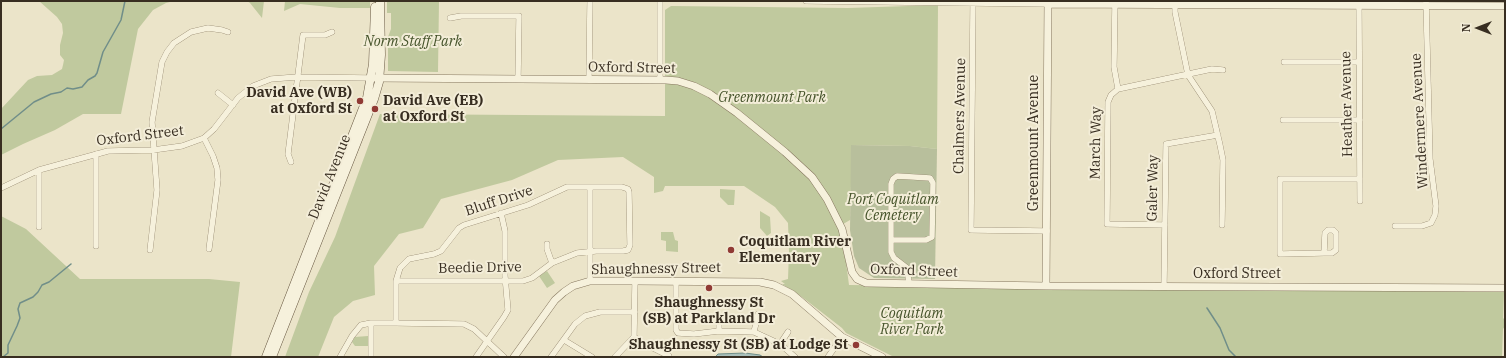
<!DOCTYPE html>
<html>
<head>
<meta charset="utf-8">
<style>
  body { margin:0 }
  #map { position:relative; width:1506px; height:358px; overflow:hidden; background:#ebe4c9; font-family:"IBM Plex Serif",serif }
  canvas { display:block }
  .frame { position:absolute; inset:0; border:2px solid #382e21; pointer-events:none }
  .north { position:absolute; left:1458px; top:8px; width:40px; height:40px; -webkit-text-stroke:3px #f3edd8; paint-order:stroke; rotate:270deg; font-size:11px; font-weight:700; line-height:16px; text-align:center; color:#382e21 }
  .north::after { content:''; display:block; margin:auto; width:14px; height:18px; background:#382e21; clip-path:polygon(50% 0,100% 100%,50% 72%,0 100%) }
</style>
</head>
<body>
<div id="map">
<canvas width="1506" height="358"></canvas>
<div class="frame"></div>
<div class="north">N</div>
</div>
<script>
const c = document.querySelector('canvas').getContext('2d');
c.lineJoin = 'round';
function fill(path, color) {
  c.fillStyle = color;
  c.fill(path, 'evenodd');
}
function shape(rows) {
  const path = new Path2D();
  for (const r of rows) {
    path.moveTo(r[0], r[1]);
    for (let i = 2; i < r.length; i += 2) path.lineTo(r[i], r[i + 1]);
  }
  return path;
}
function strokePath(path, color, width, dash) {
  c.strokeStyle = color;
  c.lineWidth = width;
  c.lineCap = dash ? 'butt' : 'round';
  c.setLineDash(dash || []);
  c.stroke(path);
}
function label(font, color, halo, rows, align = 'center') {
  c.font = font + ' "IBM Plex Serif",serif';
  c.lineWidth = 4;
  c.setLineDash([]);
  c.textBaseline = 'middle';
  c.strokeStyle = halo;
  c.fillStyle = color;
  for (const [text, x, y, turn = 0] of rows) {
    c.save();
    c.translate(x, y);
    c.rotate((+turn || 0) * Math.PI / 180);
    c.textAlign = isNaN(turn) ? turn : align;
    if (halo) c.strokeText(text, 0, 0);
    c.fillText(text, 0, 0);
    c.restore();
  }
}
fill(shape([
  [39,1,174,1,166,3,153,10,138,29,121,114,83,114,55,130,23,144,1,155,1,109,28,80,37,76,52,75,62,69,63,65,64,60,60,55,60,45,63,33,62,24,57,17],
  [247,1,264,1,262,18,250,3],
  [285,1,370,1,370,8,340,8,300,4,284,11],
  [387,1,439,1,438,72,388,71,388,37,391,29,391,13,387,13],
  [938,5,937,149,910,146,852,145,850,220,838,227,844,247,849,285,1329,290,1423,290,1425,291,1442,291,1460,290,1467,292,1504,292,1503,318,1505,320,1505,326,1503,329,1502,357,894,357,846,333,842,328,802,297,782,284,785,284,781,281,788,279,789,251,788,223,775,207,744,186,665,186,663,191,654,193,654,177,623,157,558,160,512,180,441,199,423,228,399,234,374,266,375,295,353,301,334,317,318,357,285,357,309,292,335,237,380,114,665,116,665,10,671,6,848,8],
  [720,189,735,190,734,205,728,205,720,197],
  [760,211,770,217,771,233,767,236,760,228],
  [1,216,26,229,80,279,209,279,240,282,231,357,1,357],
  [661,232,673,232,675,240,678,241,678,252,666,251,666,241,661,240],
  [547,271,555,283,547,288,539,276],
  [368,336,368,346,355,346,352,342,355,337]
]), '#c0c99e');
fill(shape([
  [851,145,910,146,937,149,935,279,874,278,859,268,854,256,850,230]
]), '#b8bf9c');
const water = shape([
  [745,353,760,355,763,357,715,357,718,354,745,353]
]);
fill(water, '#a9c0bb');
strokePath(water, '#708e89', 1);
strokePath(shape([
  [1,129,34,102,51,94,61,92,67,88,73,89,82,87,88,80,95,76,97,73,103,52,121,20,125,1],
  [1207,308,1220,328,1229,350,1236,357],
  [3,357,8,353,8,345,17,326,20,318,18,309,20,303,33,297,38,292,42,285,49,282,71,264]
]), '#708e89', 1.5);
const minor = shape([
  [660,1,660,80],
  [806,1,1048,4],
  [1115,1,1114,67,1118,89],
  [973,3,971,230,1047,231],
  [1175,4,1175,12,1188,75,1212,111,1220,145,1223,160,1222,225],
  [1359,6,1360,201],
  [450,18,461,16,519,16,518,79],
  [1284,62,1358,62],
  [589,79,590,1],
  [218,93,233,105],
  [1283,120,1360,120],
  [204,138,213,156,217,168,218,180,209,249],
  [291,162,288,154,303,35,325,35,332,32],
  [39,170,39,227],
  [590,187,590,281],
  [1,188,39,170,108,151,153,150,182,146,204,138,214,129,238,98,253,86,271,79,297,77,371,78],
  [1165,225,1107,224,1108,102,1111,95,1118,89,1212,69,1223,70],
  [1395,226,1422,226,1431,223,1435,215,1436,206,1430,159,1426,1],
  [891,240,926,240,932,237,933,183,930,178,897,176,893,179,891,184,891,252,894,258,907,268,909,284],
  [547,244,547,249,552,263],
  [96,246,96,154],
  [150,250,157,190,152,122,162,62,167,52,174,43,191,32,208,28,222,30,228,32],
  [1324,253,1332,253,1336,250,1336,233,1333,230,1328,230,1325,233,1324,253,1280,254,1280,179,1360,179],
  [676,281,676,330,678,333,694,334,719,331,754,332,780,344,795,357],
  [1164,287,1166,144,1218,135],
  [719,318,719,331],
  [396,323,396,281,400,268,409,259,434,254,441,251,459,228,464,225,528,205,567,187,622,187,628,189,629,192,630,245,628,250,623,251,596,251,577,253,552,263,532,278,523,281,396,281],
  [754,332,758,314],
  [634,337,635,281],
  [634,337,649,346,669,356,669,357],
  [564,340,592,357],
  [780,344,788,332],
  [340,357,352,336,361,325,371,323,396,323,464,324,474,329,504,357],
  [371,357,371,323],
  [476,357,504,317,508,310,505,276,505,231,501,213],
  [551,357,575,324,585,316,600,312,635,312],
  [615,357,634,337],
  [828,357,842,337]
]);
const tertiary = shape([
  [1048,4,1505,6],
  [374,78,666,80,678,81,694,86,710,94,737,113,785,152,812,177,827,199,842,229,852,272,857,279,866,283,1046,286,1505,288],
  [1046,286,1048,1],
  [514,357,555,300,564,292,573,286,590,281,635,281,760,282,774,285,792,294,842,337,882,357]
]);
const secondary = shape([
  [266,357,367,98,373,64,375,7],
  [272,357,374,99,379,82,381,55,380,1]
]);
strokePath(minor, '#86775f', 6);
strokePath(tertiary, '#86775f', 8);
strokePath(secondary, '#685842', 9);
strokePath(minor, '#f6f1dc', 5.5);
strokePath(tertiary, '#f6f1dc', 7);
strokePath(secondary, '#f6f1dc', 8);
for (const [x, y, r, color] of [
  [360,101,4,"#903a34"],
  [375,109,4,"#903a34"],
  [731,250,4,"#903a34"],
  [709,288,4,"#903a34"],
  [856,345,4,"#903a34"]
]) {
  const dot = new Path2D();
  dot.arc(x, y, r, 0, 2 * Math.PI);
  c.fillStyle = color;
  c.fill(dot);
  strokePath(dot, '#f3edd8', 1.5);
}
label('italic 14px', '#45532a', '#f3edd8', [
  ["Norm Staff Park",413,42],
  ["Greenmount Park",772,98],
  ["Port Coquitlam",893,200],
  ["Cemetery",893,216],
  ["Coquitlam",912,314],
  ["River Park",912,330]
]);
label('14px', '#382e21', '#f3edd8', [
  ["Oxford Street",632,68,1],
  ["Heather Avenue",1347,104,-91],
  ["Chalmers Avenue",960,116,-89],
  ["Windermere Avenue",1420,121,-93],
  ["Oxford Street",140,136,-7],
  ["Greenmount Avenue",1034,143,-90],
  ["March Way",1096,143,-89],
  ["David Avenue",330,177,-68],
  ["Galer Way",1153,188,-89],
  ["Bluff Drive",499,201,-18],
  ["Beedie Drive",480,268,-1],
  ["Shaughnessy Street",656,269,-1],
  ["Oxford Street",914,271,2],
  ["Oxford Street",1237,274]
]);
label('bold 14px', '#382e21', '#f3edd8', [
  ["David Ave (WB)",352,93],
  ["at Oxford St",352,109],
  ["David Ave (EB)",383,101,"left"],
  ["at Oxford St",383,117,"left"],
  ["Coquitlam River",739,242,"left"],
  ["Elementary",739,258,"left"],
  ["Shaughnessy St",709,303,"center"],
  ["(SB) at Parkland Dr",709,319,"center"],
  ["Shaughnessy St (SB) at Lodge St",848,345]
], 'right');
</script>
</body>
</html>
